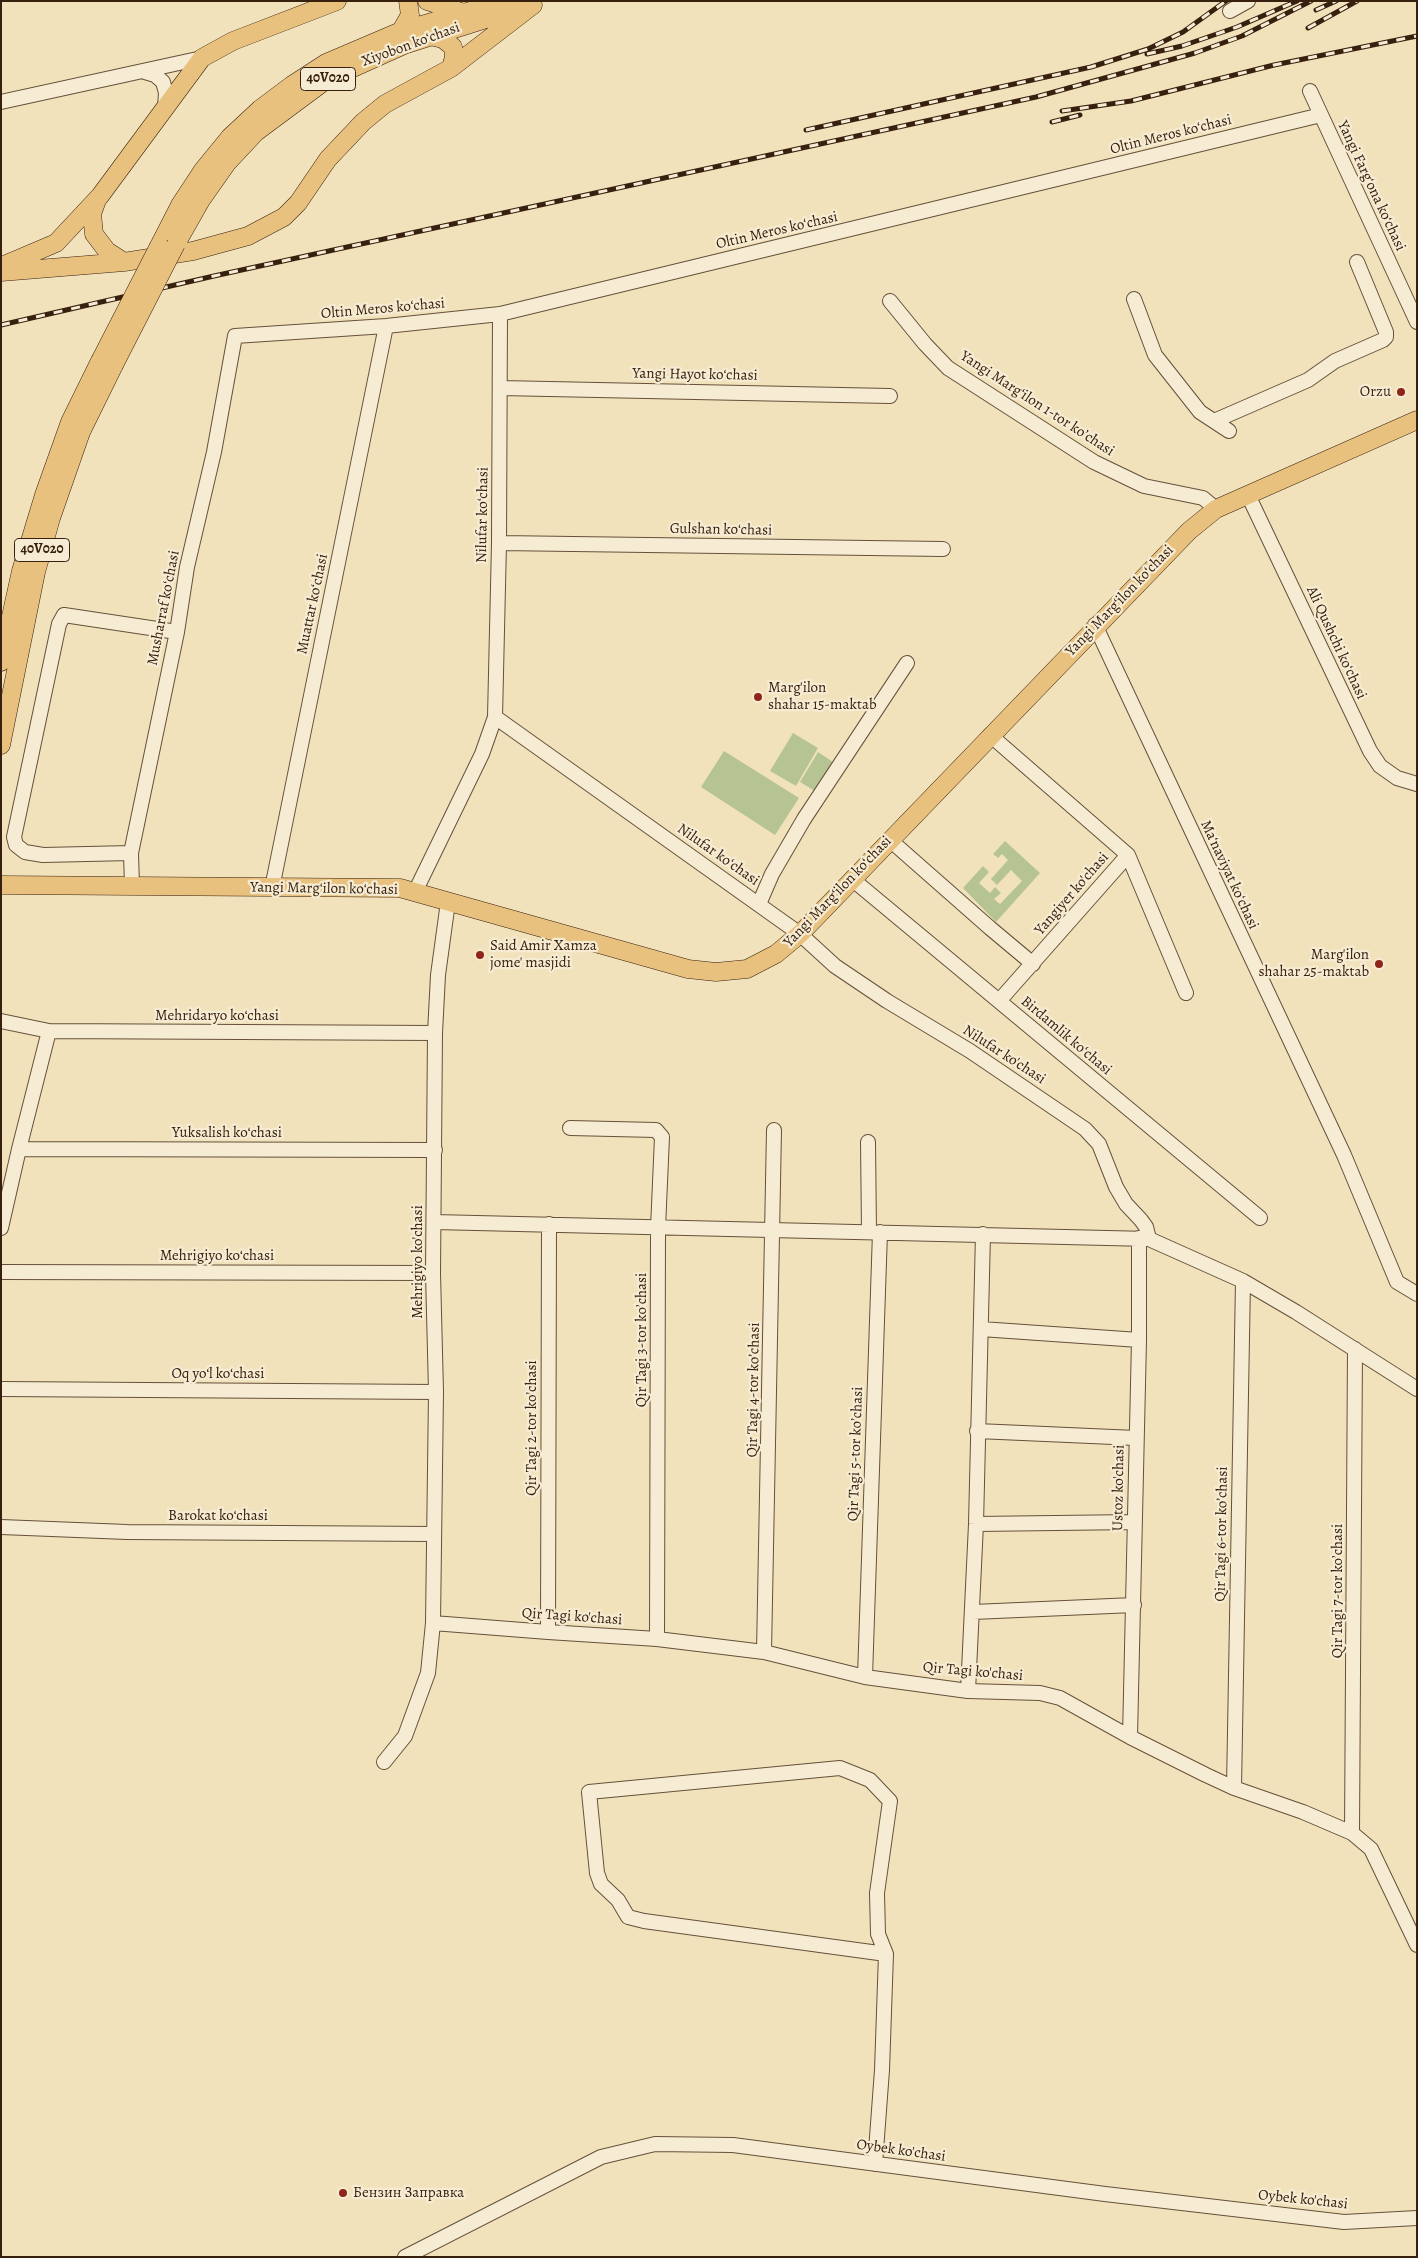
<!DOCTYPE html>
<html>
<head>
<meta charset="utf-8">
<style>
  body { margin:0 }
  #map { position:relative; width:1418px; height:2258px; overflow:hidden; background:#f1e2bb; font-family:Alegreya,serif }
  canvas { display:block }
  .frame { position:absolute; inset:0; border:2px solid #38200f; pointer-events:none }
</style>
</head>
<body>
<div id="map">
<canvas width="1418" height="2258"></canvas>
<div class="frame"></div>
</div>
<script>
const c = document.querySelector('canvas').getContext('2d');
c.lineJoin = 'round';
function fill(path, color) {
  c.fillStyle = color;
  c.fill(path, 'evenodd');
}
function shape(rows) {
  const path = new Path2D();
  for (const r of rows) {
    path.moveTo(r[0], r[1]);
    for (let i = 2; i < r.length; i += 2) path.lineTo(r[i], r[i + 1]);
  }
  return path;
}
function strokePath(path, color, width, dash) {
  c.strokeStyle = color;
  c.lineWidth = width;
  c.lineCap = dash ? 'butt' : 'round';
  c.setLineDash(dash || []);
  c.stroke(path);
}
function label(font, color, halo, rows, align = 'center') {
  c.font = font + ' Alegreya,serif';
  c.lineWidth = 4.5;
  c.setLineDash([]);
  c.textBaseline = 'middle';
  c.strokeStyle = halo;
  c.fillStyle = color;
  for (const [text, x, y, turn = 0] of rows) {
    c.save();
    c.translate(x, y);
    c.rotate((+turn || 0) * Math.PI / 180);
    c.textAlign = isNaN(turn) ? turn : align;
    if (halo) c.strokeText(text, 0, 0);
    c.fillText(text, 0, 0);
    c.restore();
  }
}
fill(shape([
  [793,733,818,748,796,786,770,771],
  [724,751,799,798,775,835,701,787],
  [818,752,833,762,815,791,800,782],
  [1005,841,1040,873,996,922,963,888,983,866,989,872,979,883,990,893,995,887,1001,893,994,899,1000,904,1022,881,1011,870,997,885,991,879,1008,860,1002,854,998,858,993,854]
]), '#b6c493');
const minor = shape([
  [1230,11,1248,1],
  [145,72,155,75,163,82,166,93,165,108],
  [1310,91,1417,322],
  [1,102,202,58],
  [1134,299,1155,355,1200,412,1229,431],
  [890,301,925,344,948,368,1094,462,1144,486,1203,498,1216,509],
  [500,388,890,396],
  [1214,421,1308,380,1335,361,1383,340,1386,337,1386,332,1357,262],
  [1248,495,1370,751,1380,766,1397,778,1417,784],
  [499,543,943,549],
  [1095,625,1344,1155,1397,1282,1417,1294],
  [495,717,800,934,835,966,887,1001,970,1051,1085,1129,1099,1144,1116,1187,1126,1204,1141,1220,1146,1227,1149,1239],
  [990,735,1128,855,999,1001],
  [890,840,990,928,1033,964],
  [131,853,43,855,25,852,16,845,14,837,59,624,64,615,177,632],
  [1128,855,1186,993],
  [852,879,1260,1218],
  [132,886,131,853,177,632,187,567,214,452,235,336,386,326,500,314,1321,115],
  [272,888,386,326],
  [415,892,482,754,495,717,499,543,500,314],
  [759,904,772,874,804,819,907,663],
  [1,1021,49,1031,435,1033],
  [570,1128,656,1130,662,1137,658,1228,657,1639],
  [868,1142,869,1232],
  [19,1149,435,1150],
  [434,1222,1149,1239,1243,1281,1296,1312,1417,1389],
  [1,1228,19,1149,49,1031],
  [1,1272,433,1273],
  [981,1329,1139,1340],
  [1,1389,436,1392],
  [977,1431,1136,1438],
  [976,1524,1135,1522],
  [1,1527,127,1532,434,1534],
  [973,1612,1134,1605],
  [433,1623,548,1632,657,1639,764,1652,865,1677,968,1691,1040,1693,1060,1698,1130,1737,1206,1775,1234,1788,1303,1812,1352,1833,1371,1849,1417,1945],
  [548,1632,549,1224],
  [764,1652,774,1130],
  [865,1677,880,1232],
  [968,1691,976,1524,983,1234],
  [1130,1737,1139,1340,1139,1238],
  [384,1762,405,1736,428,1673,433,1623,436,1392,433,1273,435,1033,438,975,448,902],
  [1234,1788,1243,1281],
  [1352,1833,1355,1349],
  [875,2164,882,2070,886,1954,878,1934,877,1893,890,1801,870,1780,840,1768,589,1792,597,1873,601,1884,618,1900,628,1917,644,1921,886,1954],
  [405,2257,601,2157,655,2144,733,2145,1105,2194,1344,2222,1417,2218]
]);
const major = shape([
  [427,1,461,12],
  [401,31,410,15,408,1],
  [430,36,443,39,453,47,454,57,451,68],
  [97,200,92,214,94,234,107,251,124,262],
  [176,244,201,200,227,163,256,132,326,80,404,45,521,8],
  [159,246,180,205,203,170,230,137,260,109,292,85,326,63,401,31,505,1],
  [2,266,56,243,100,196,202,58,233,41,337,1],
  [1,272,124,262,193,251,248,236,284,217,298,203,328,159,363,122,385,104,451,68,533,5],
  [1,662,21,571,44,495,70,422,100,361],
  [1,745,36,572,51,518,81,432,114,365],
  [1,885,400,888,688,969,716,972,747,969,776,954,800,934,1189,531,1216,509,1417,420]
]);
strokePath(minor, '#66503a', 16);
strokePath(major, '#38200f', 19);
strokePath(minor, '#f6ecd3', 14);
strokePath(major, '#e8c17e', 18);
const rail = shape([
  [1316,10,1336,1],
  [1308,28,1357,1],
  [1147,54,1182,46,1237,27,1297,1],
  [1062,111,1131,101,1274,65,1417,36],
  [1052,122,1080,115],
  [806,130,1091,67,1148,49,1183,32,1226,1],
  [1,325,214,276,1036,97,1195,53,1242,36,1311,1]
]);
strokePath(rail, '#38200f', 5);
strokePath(rail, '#f6ecd3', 3, [9]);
const majorBridge = shape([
  [100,361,159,246],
  [114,365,176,244]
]);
strokePath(majorBridge, '#38200f', 19, []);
strokePath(majorBridge, '#e8c17e', 18);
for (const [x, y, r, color] of [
  [1401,392,5,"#8f2418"],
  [758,697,5,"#8f2418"],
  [480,955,5,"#8f2418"],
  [1379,964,5,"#8f2418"],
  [343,2193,5,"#8f2418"]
]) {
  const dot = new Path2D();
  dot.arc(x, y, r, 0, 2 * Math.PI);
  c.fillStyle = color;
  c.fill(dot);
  strokePath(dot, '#f6ecd3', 2);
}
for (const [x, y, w] of [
  [328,79,55],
  [42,550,55]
]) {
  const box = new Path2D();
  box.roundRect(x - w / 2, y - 11.5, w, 23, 4);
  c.fillStyle = '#f6ecd3';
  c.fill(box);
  strokePath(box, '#38200f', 1);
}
label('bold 14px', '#38200f', null, [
  ["40V020",328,79],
  ["40V020",42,550]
]);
label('15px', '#38200f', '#f6ecd3', [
  ["Xiyobon koʻchasi",411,45,-20],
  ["Oltin Meros koʻchasi",1171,135,-14],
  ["Yangi Fargʻona koʻchasi",1371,186,65],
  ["Oltin Meros koʻchasi",777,231,-13],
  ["Oltin Meros koʻchasi",383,309,-5],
  ["Yangi Hayot koʻchasi",695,375,1],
  ["Yangi Margʻilon 1-tor koʼchasi",1037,404,33],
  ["Nilufar koʻchasi",483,515,-89],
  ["Gulshan koʻchasi",721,530,1],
  ["Yangi Margʻilon koʻchasi",1120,601,-46],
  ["Muattar koʻchasi",313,604,-78],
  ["Musharraf koʻchasi",164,608,-79],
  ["Ali Qushchi koʻchasi",1336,643,65],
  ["Nilufar koʻchasi",718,855,35],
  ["Maʻnaviyat koʻchasi",1229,875,65],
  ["Yangi Margʻilon koʻchasi",324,889,1],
  ["Yangi Margʻilon koʻchasi",838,892,-46],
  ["Yangiyer ko'chasi",1072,894,-49],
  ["Mehridaryo koʻchasi",217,1016],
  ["Birdamlik koʻchasi",1066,1036,40],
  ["Nilufar ko'chasi",1004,1055,33],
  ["Yuksalish koʻchasi",227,1133],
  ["Mehrigiyo koʻchasi",217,1256],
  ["Mehrigiyo ko'chasi",418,1262,-90],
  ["Qir Tagi 3-tor koʼchasi",642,1340,-90],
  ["Oq yoʻl koʻchasi",218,1374],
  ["Qir Tagi 4-tor koʼchasi",754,1390,-89],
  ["Qir Tagi 2-tor koʼchasi",532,1428,-90],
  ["Qir Tagi 5-tor koʼchasi",856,1454,-88],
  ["Ustoz ko'chasi",1119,1488,-89],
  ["Barokat koʻchasi",218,1516],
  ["Qir Tagi 6-tor koʼchasi",1222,1534,-89],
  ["Qir Tagi 7-tor koʼchasi",1338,1591,-90],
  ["Qir Tagi ko'chasi",572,1617,4],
  ["Qir Tagi ko'chasi",973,1672,5],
  ["Oybek ko'chasi",901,2151,8],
  ["Oybek ko'chasi",1303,2200,6]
]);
label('15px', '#38200f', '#f6ecd3', [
  ["Orzu",1391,392,"right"],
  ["Marg'ilon",768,688],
  ["shahar 15-maktab",768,705],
  ["Said Amir Xamza",490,946],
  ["jome' masjidi",490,963],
  ["Marg'ilon",1369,955,"right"],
  ["shahar 25-maktab",1369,972,"right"],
  ["Бензин Заправка",353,2193]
], 'left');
</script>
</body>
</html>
